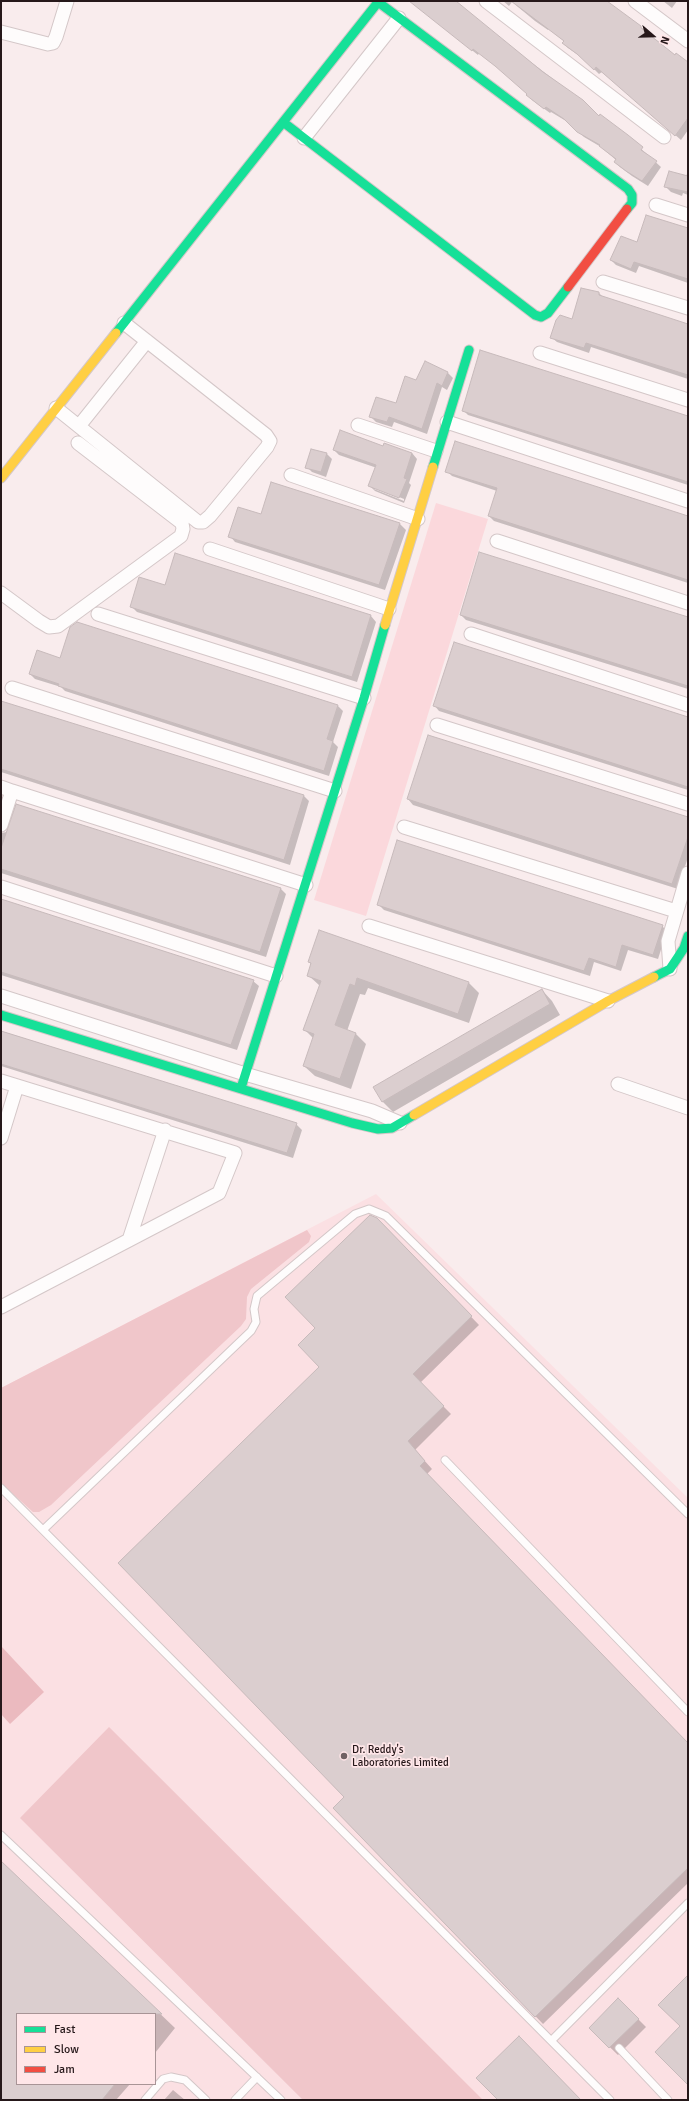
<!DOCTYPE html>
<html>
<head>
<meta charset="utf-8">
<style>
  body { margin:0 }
  #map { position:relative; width:689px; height:2101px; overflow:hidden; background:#f9eced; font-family:Signika,sans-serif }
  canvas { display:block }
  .frame { position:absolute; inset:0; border:2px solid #26181a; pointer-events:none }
  .legend { position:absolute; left:16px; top:2013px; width:140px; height:72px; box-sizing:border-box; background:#ffe6e8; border:1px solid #a89496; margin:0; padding:5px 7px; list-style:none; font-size:12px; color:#26181a }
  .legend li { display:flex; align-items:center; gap:8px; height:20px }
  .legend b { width:20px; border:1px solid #a89496 }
  .north { position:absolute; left:633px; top:16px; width:40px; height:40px; -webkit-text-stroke:3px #ffe6e8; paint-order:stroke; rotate:110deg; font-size:11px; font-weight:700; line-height:16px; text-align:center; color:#26181a }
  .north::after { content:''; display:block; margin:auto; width:14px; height:18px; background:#26181a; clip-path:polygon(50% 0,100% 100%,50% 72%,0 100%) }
</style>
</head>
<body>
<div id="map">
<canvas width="689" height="2101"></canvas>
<div class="frame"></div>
<ul class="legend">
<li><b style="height:5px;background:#16e098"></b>Fast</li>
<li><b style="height:5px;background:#ffcf43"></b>Slow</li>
<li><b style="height:5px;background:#f24e42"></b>Jam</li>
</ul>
<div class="north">N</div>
</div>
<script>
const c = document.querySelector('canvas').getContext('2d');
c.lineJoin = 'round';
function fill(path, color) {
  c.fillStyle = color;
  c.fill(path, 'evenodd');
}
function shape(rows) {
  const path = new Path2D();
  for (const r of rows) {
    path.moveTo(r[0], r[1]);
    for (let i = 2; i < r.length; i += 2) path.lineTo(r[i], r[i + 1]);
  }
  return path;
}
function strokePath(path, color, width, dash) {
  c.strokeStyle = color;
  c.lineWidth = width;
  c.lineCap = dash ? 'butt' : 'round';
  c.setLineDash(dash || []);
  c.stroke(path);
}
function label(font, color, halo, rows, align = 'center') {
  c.font = font + ' Signika,sans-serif';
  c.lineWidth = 3.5;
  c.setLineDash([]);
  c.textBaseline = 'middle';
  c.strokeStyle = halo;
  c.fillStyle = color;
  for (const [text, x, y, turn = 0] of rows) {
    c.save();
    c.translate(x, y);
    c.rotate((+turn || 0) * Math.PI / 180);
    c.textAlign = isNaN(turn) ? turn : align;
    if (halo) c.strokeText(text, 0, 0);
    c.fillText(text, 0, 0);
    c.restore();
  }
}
fill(shape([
  [376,1194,688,1498,688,2100,1,2100,1,1388],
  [17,2014,155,2014,155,2084,17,2084]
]), '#fbe0e3');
fill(shape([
  [436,503,488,519,366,916,314,900]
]), '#fbd8dc');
fill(shape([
  [307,1230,311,1236,309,1242,251,1289,247,1297,246,1319,241,1326,51,1505,39,1512,33,1512,1,1483,1,1388],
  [109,1727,483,2100,303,2100,20,1818]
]), '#f0c6ca');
fill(shape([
  [1,1646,44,1692,10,1724,1,1714]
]), '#ebbabf');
fill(shape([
  [410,1,455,1,494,34,582,101,599,118,627,136,661,167,648,186,632,176,620,167,615,162,616,160,601,147,584,137,571,124,551,112,550,113,532,100,528,94,502,71,479,53,478,55],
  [503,1,605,1,641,27,675,56,688,63,688,130,681,140,602,72,599,74,584,59,568,48,563,43,565,42,548,28,548,30,535,21,512,2,509,6],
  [663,1,677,1,672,8],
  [688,170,688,195,683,193,682,196,671,192,666,187,686,177],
  [688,229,688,283,639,266,636,273,616,265,611,260,638,244],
  [599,293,604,298,688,325,688,379,591,347,589,353,557,342,551,337,573,320],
  [448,373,453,378,447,390,442,387,427,434,394,422,392,427,376,422,371,417,397,404],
  [463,410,688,417,688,485,468,415],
  [334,450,412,453,417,459,409,483,411,485,404,503,375,491,370,486,377,468,339,455],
  [374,487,404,499,404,501,374,489],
  [327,454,332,459,326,477,312,472,307,467],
  [447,471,688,517,688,583,494,521,489,516,497,491,452,476],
  [272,483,400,524,406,530,385,590,235,542,230,536,262,515],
  [175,554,371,616,376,622,357,682,137,612,131,606,165,586],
  [461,615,688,618,688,689,466,620],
  [61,660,338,706,343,711,333,742,338,747,329,776,65,691,61,687,35,679,30,674],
  [1,702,304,796,309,801,290,865,1,772],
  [434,705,688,718,688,790,439,711],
  [408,799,688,818,688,857,678,889,413,805],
  [7,832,281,889,286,894,266,957,1,873,1,833],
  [1,900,253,981,259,986,237,1050,1,975],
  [379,905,662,926,667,931,658,959,628,950,621,971,594,962,590,976,384,910],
  [319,931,469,983,479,993,469,1023,368,988,365,995,360,994,347,1031,356,1034,366,1044,351,1089,315,1076,304,1066,314,1039,305,1030,320,986,308,975,312,965,309,962],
  [542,990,552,1001,560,1015,393,1112,382,1101],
  [1,1031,296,1124,302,1130,293,1158,1,1066],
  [376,1218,479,1325,420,1383,451,1414,415,1450,432,1469,427,1474,688,1744,688,1883,543,2024,334,1808,345,1797,320,1367,316,1328],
  [1,1862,175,2028,155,2053,155,2014,17,2014,17,2084,130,2084,116,2100,1,2100],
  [618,1999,646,2027,618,2055,590,2028],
  [173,2090,185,2100,164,2100]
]), '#0003');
const building = shape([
  [409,1,456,1,543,72,583,100,599,116,600,114,628,135,643,147,641,150,657,161,642,181,626,171,614,162,616,159,599,146,600,145,577,132,564,119,546,107,544,109,526,95,527,94,495,66,473,49,472,51,409,1],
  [511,1,607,1,641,26,641,28,675,55,676,53,688,62,688,118,675,136,596,67,594,70,577,54,562,43,564,41,511,1],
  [669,171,688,176,688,192,664,187,669,171],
  [646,215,688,228,688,279,634,262,631,269,610,260,621,236,637,242,646,215],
  [581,288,599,292,599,295,688,324,688,375,586,343,584,348,550,338,556,320,560,315,572,319,581,288],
  [480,350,688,416,688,482,462,411,480,350],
  [425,361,448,372,442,386,437,383,422,429,389,417,387,422,369,417,376,397,396,403,405,376,416,380,425,361],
  [340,430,383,446,384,443,412,453,404,478,407,479,399,498,368,486,376,465,333,450,340,430],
  [455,441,688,516,688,580,488,516,497,488,445,472,455,441],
  [311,449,327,453,321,472,305,468,311,449],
  [271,482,400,523,379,585,228,537,238,507,261,514,271,482],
  [479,552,688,617,688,686,460,615,479,552],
  [175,553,371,615,352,677,130,607,139,577,165,585,175,553],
  [77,622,338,705,327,739,333,741,324,771,58,686,59,684,29,674,37,650,60,658,70,627,77,622],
  [454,642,688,717,688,787,433,706,454,642],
  [1,701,304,795,284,860,1,769,1,701],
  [428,735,688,817,688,837,672,884,407,799,428,735],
  [16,804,281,888,260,952,1,869,1,848,16,804],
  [397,840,663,925,653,955,622,945,616,967,589,958,584,971,377,905,397,840],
  [1,899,254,980,231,1045,1,972,1,899],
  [319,930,469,982,458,1014,357,978,355,986,350,984,335,1025,356,1033,340,1079,303,1066,314,1034,303,1030,321,981,307,976,311,963,308,962,319,930],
  [542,989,550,1004,382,1102,373,1087,542,989],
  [1,1031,297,1123,287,1153,1,1064,1,1031],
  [370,1215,377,1218,472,1316,413,1374,444,1406,408,1441,425,1461,420,1466,688,1743,688,1868,535,2017,333,1808,344,1797,118,1563,319,1367,298,1345,315,1328,285,1297,370,1215],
  [1,1861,162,2014,17,2014,17,2084,115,2084,102,2100,1,2100,1,1861],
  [688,1975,688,2085,655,2052,680,2026,658,2005,688,1975],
  [618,1998,639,2019,609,2048,589,2028,618,1998],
  [519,2036,581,2100,498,2100,476,2078,519,2036]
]);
fill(building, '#dbcecf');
strokePath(building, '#c7babb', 1);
const lane = shape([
  [445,1460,688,1712],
  [1,1488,610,2100],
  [43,1530,251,1331,256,1322,254,1309,257,1296,355,1214,369,1209,386,1216,688,1514],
  [1,1835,281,2100],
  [552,2040,688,1903],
  [619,2048,668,2100],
  [145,2100,163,2079,171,2077,185,2080,206,2100],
  [235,2100,257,2077]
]);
const street = shape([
  [486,1,664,137],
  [635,1,688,41],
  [1,32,48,44,53,43,56,37,67,1],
  [304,138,399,18],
  [656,205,688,215],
  [603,282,688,308],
  [540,353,688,400],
  [56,408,198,522,203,522,210,516,267,447,270,441,266,435,124,323],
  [447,422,688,501],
  [358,425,436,451],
  [79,426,147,341],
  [291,475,418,519],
  [497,541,688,603],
  [210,549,389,609],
  [1,593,39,621,49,627,58,626,181,536,183,529,182,523,78,443],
  [98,614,364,698],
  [471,634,688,705],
  [12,688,335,791],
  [437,725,688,804],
  [1,787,12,791,1,825],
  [12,791,306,885],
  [404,827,676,911],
  [1,887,276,976],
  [369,926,608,1001],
  [670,969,668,941,688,873],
  [1,996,245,1074,372,1111,400,1123],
  [1,1081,235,1153,219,1193,1,1307],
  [618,1084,688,1108],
  [1,1138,17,1086],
  [129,1240,165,1130]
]);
const fast = shape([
  [378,2,628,189,632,195,632,203,627,209],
  [283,122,535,315,541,317,548,313,568,287],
  [116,333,379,1],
  [433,467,469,350],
  [654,977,670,969,684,948,688,936],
  [1,1015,352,1123,378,1129,392,1128,414,1115],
  [241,1088,364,698,385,625]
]);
const slow = shape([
  [1,478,116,333],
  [385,625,433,467],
  [414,1115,608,1001,654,977]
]);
const jam = shape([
  [568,287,627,209]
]);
strokePath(lane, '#d4c7c8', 9);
strokePath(street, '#d4c7c8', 15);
strokePath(fast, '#d4c7c8', 11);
strokePath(slow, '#d4c7c8', 11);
strokePath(jam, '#d4c7c8', 11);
strokePath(lane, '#fefcfc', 7);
strokePath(street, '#fefcfc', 13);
strokePath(fast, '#16e098', 9);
strokePath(slow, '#ffcf43', 9);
strokePath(jam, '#f24e42', 9);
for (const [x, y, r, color] of [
  [344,1756,4,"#706264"]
]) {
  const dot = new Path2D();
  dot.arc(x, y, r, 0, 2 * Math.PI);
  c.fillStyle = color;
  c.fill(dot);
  strokePath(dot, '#ffe6e8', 1.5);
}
label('11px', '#26181a', '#ffe6e8', [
  ["Dr. Reddy's",352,1750],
  ["Laboratories Limited",352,1763]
], 'left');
</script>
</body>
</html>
